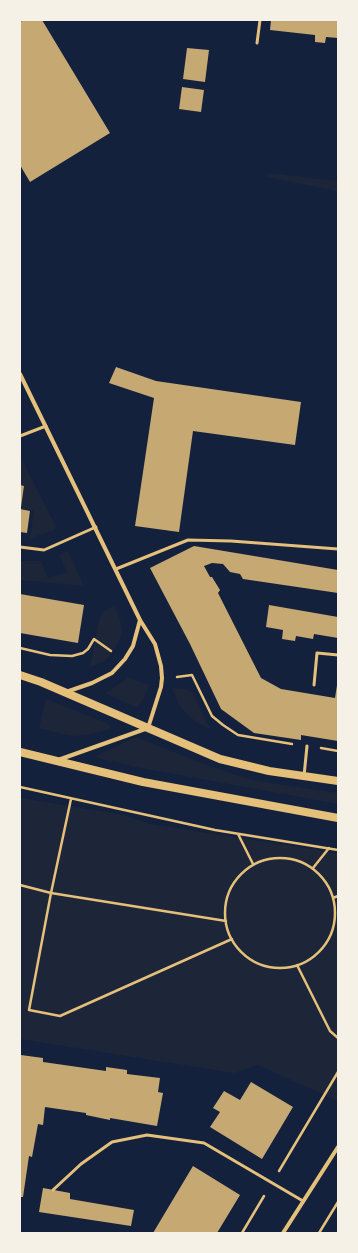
<!DOCTYPE html>
<html>
<head>
<meta charset="utf-8">
<style>
  body { margin:0 }
  #map { position:relative; width:358px; height:1253px; overflow:hidden; background:#14213d; font-family:"Roboto Condensed",sans-serif }
  canvas { display:block }
  .frame { position:absolute; inset:0; border:21px solid #f6f1e7; pointer-events:none }
</style>
</head>
<body>
<div id="map">
<canvas width="358" height="1253"></canvas>
<div class="frame"></div>
</div>
<script>
const c = document.querySelector('canvas').getContext('2d');
c.lineJoin = 'round';
function fill(path, color) {
  c.fillStyle = color;
  c.fill(path, 'evenodd');
}
function shape(rows) {
  const path = new Path2D();
  for (const r of rows) {
    if (r.length === 3) {
      path.moveTo(r[0] + r[2], r[1]);
      path.arc(r[0], r[1], r[2], 0, 2 * Math.PI);
      continue;
    }
    path.moveTo(r[0], r[1]);
    for (let i = 2; i < r.length; i += 2) path.lineTo(r[i], r[i + 1]);
  }
  return path;
}
function strokePath(path, color, width, dash) {
  c.strokeStyle = color;
  c.lineWidth = width;
  c.lineCap = dash ? 'butt' : 'round';
  c.setLineDash(dash || []);
  c.stroke(path);
}
fill(shape([
  [268,173,338,181,338,191,268,177],
  [20,456,56,527,53,531,30,538,34,511,21,509,24,486,20,485],
  [68,551,84,586,20,580,20,561,41,561,48,578,67,572,59,555],
  [114,606,120,619,122,630,120,639,110,656,103,662,90,667,99,620,103,612],
  [128,678,149,685,144,698,137,708,105,693],
  [172,688,185,689,193,693,210,729,196,722,185,712,179,705],
  [46,699,106,723,111,726,110,729,92,734,73,736,62,734,39,728],
  [136,737,209,766,242,777,257,781,338,793,338,804,141,768,98,758,96,756],
  [20,798,123,815,150,824,331,852,338,854,338,1101,258,1065,234,1073,20,1039]
]), '#1d2539');
fill(shape([
  [24,20,42,20,110,133,30,182,20,165,20,22],
  [271,20,338,20,338,38,326,37,325,43,315,42,315,35,270,30],
  [187,48,209,50,205,82,183,79],
  [182,87,204,90,201,112,179,109],
  [116,367,156,381,301,402,295,445,193,431,179,532,135,526,154,398,109,383],
  [20,485,24,486,21,507,20,507],
  [20,509,30,511,27,533,20,532],
  [194,546,338,570,338,593,243,579,240,574,230,572,223,564,212,563,204,566,210,577,212,577,220,590,218,593,261,678,281,689,335,698,338,679,338,741,301,735,301,740,254,733,221,709,190,644,150,568],
  [20,594,84,605,78,643,20,633],
  [269,605,338,617,338,638,314,634,313,639,296,636,295,641,282,639,283,630,266,627],
  [21,1055,43,1058,43,1062,106,1071,106,1067,127,1070,127,1074,160,1078,158,1092,163,1093,157,1126,110,1118,110,1120,86,1115,86,1113,45,1107,43,1125,38,1124,32,1157,29,1156,23,1197,20,1197,20,1058],
  [251,1082,293,1107,262,1159,210,1127,220,1112,213,1108,224,1091,240,1100],
  [193,1166,240,1195,217,1233,153,1233],
  [43,1188,70,1193,70,1199,134,1210,131,1226,39,1212]
]), '#c6a872');
strokePath(shape([
  [20,648,50,655,72,656,83,653,88,649,94,639,111,651],
  [177,677,192,675,212,716,223,725,238,735,292,744],
  [321,748,338,751],
  [20,787,215,830,338,850],
  [71,799,51,893,29,1010,60,1016,232,939],
  [238,834,253,864],
  [280,913,55],
  [313,868,329,848],
  [20,885,51,893,226,921],
  [333,898,338,896],
  [297,965,330,1031,338,1038],
  [279,1171,338,1072],
  [242,1233,264,1196],
  [319,1233,338,1202]
]), '#e5c07b', 2.5);
strokePath(shape([
  [257,43,260,20],
  [20,436,46,426],
  [20,547,44,550,96,527],
  [116,569,188,540,231,541,338,549],
  [314,685,317,653,338,655],
  [304,776,307,746],
  [53,1190,81,1164,112,1142,147,1135,204,1143,303,1201]
]), '#e5c07b', 3);
strokePath(shape([
  [20,374,140,620,155,644,161,666,162,678,161,687,148,728,58,760],
  [66,692,92,683,112,673,125,659,133,646,140,620],
  [283,1233,338,1147]
]), '#e5c07b', 4);
strokePath(shape([
  [20,675,41,682,220,759,269,771,338,781],
  [20,752,143,782,338,818]
]), '#e5c07b', 8);
</script>
</body>
</html>
